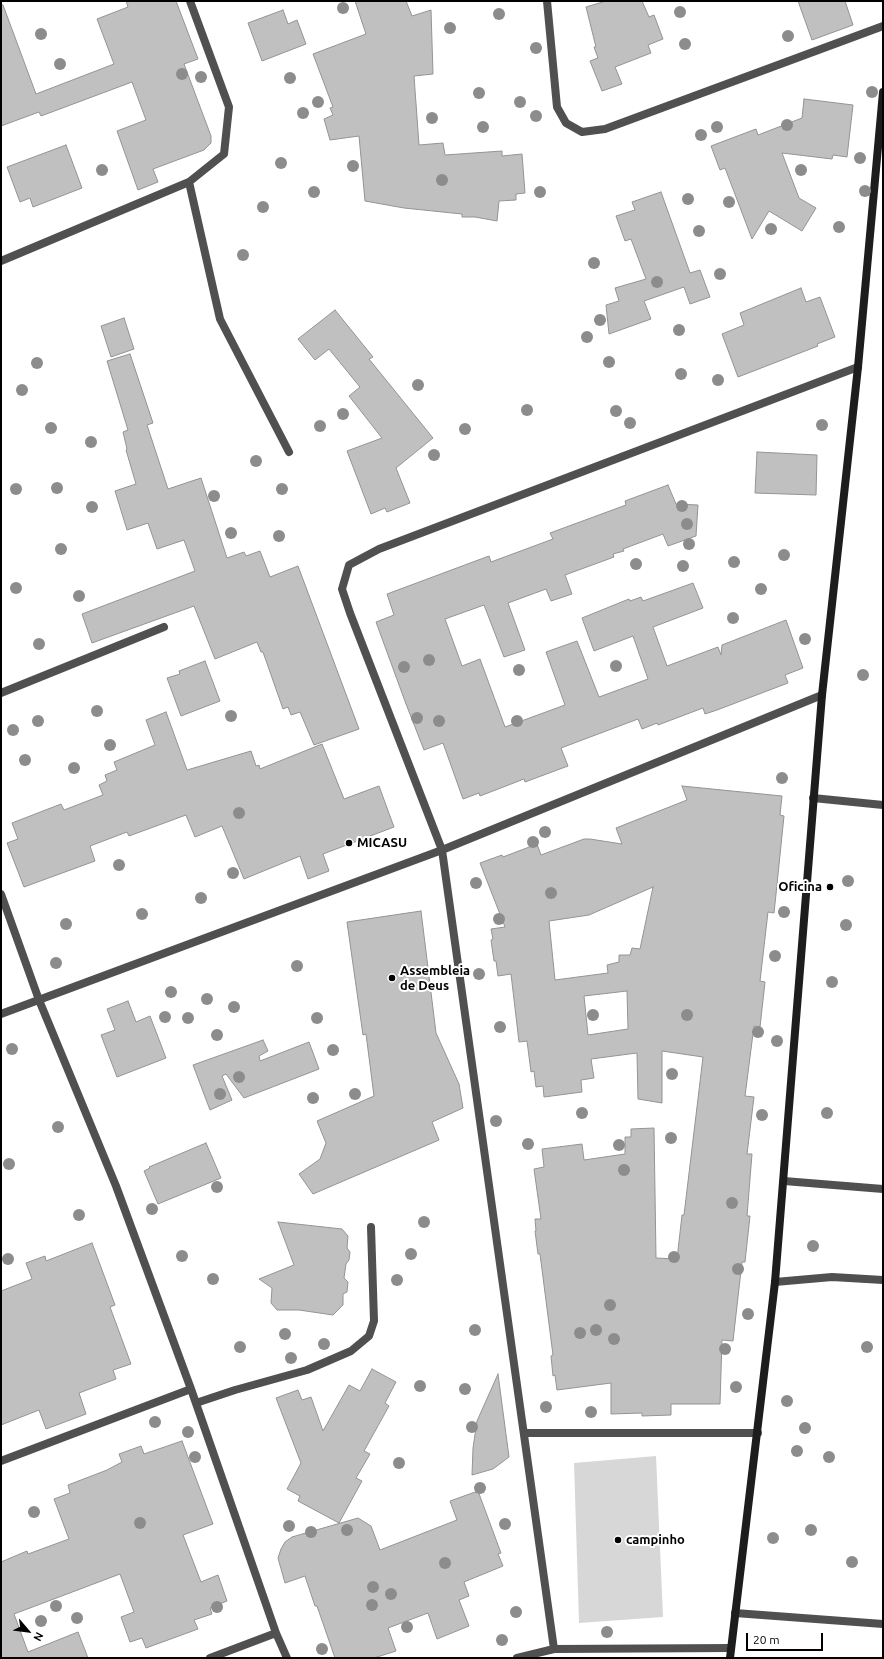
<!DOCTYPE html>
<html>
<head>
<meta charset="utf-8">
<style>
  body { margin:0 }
  #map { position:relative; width:884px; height:1659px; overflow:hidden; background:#fff; font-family:Ubuntu,sans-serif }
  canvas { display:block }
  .frame { position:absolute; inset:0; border:2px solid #000; pointer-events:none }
  .north { position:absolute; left:8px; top:1611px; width:40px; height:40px; -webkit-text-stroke:3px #fff; paint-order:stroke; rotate:118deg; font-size:11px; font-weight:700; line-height:16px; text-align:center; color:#000 }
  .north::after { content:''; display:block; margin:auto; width:14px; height:18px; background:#000; clip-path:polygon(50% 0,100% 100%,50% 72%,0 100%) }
  .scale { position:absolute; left:746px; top:1633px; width:77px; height:18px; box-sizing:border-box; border:2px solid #000; border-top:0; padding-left:5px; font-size:12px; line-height:14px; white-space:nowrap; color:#000; -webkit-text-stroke:3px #fff; paint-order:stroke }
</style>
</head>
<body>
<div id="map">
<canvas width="884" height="1659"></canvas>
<div class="frame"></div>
<div class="north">N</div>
<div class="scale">20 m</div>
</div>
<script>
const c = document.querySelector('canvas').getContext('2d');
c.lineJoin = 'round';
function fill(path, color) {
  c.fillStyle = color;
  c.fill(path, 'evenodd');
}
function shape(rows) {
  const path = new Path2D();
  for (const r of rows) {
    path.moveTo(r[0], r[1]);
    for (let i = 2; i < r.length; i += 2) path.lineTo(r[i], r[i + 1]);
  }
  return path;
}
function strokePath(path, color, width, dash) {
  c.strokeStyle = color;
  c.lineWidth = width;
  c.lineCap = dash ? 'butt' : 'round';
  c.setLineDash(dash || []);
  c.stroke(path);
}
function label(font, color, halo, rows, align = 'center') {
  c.font = font + ' Ubuntu,sans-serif';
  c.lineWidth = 4;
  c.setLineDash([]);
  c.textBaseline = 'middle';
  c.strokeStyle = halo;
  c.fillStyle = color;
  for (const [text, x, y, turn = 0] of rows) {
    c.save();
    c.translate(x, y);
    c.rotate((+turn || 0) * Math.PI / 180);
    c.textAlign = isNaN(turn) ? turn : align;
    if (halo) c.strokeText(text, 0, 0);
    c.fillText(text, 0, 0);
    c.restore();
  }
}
fill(shape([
  [656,1456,663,1617,579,1623,574,1463]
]), '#d7d7d7');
const building = shape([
  [126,1,176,1,198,59,184,64,211,136,211,143,204,150,153,169,158,182,138,190,117,131,146,120,132,82,41,116,39,112,1,126,1,5,3,5,36,94,114,64,97,19,128,7,126,1],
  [355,1,406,1,412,16,431,10,433,74,414,76,419,145,443,143,445,155,502,151,502,156,522,154,525,193,516,194,516,200,499,201,497,221,475,217,462,217,462,214,404,208,365,201,359,136,330,140,324,119,333,115,330,108,333,107,313,54,366,34,355,1],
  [606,1,642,1,649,17,654,15,663,39,648,45,651,53,615,67,622,84,602,91,590,61,598,58,594,47,596,47,586,7,606,1],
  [798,1,845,1,853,25,812,40,798,1],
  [283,10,288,24,297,20,306,44,262,61,248,23,283,10],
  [804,99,853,105,847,157,833,155,832,159,782,153,799,198,816,208,802,231,769,211,752,239,725,168,720,170,711,146,756,129,758,135,802,118,804,99],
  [66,145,82,188,33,207,30,198,20,202,7,167,66,145],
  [661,192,690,273,700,270,710,297,690,304,684,287,644,301,651,319,609,334,606,305,619,301,615,288,646,279,631,239,625,241,616,216,635,210,632,202,661,192],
  [801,288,806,302,820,297,835,337,817,344,818,346,738,377,722,334,744,325,740,313,801,288],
  [335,310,373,357,369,359,433,438,396,468,410,503,387,512,385,508,371,514,347,451,382,438,349,396,360,387,329,349,315,360,298,339,335,310],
  [124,318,134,349,111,357,101,326,124,318],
  [130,354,153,423,147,425,168,489,201,478,227,558,244,552,246,556,260,551,270,577,298,566,359,729,314,745,300,712,291,715,288,707,283,709,263,652,261,652,257,642,215,659,194,606,92,643,82,614,195,571,184,540,157,549,148,523,127,530,115,491,136,484,126,450,127,449,123,432,128,430,107,361,130,354],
  [757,452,817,455,816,495,755,493,757,452],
  [668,485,676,504,698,505,696,536,668,546,663,534,623,549,624,551,613,554,614,557,565,575,572,594,551,601,546,589,508,603,525,650,504,657,484,605,445,619,462,666,480,659,505,727,565,705,546,652,577,641,599,697,648,679,633,636,594,651,582,618,629,599,630,601,641,597,643,601,693,583,703,608,653,627,667,666,718,647,721,655,722,645,786,620,803,668,785,675,788,683,717,710,705,714,703,708,658,725,657,723,642,729,638,719,561,748,568,766,525,782,524,779,480,796,479,793,463,799,443,743,424,750,406,704,376,622,394,615,387,594,489,556,491,562,553,539,550,533,626,505,625,501,668,485],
  [205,661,220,701,181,716,167,678,180,674,179,671,205,661],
  [166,712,187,770,251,751,256,766,259,765,260,769,322,744,344,799,379,786,394,827,323,854,329,871,308,879,300,856,244,879,222,826,195,837,186,815,129,836,127,832,90,846,95,861,24,887,7,843,18,839,12,823,61,804,64,810,103,795,99,785,107,781,105,775,117,770,114,762,155,745,146,720,166,712],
  [682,786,782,796,780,815,784,816,776,894,774,913,768,912,760,981,765,982,760,1027,754,1026,745,1096,754,1097,747,1154,752,1154,747,1216,750,1216,745,1262,742,1262,733,1341,722,1340,720,1404,671,1404,671,1415,642,1416,642,1413,611,1414,611,1383,557,1390,555,1375,553,1376,551,1356,553,1355,540,1254,538,1254,535,1231,536,1231,535,1219,541,1219,534,1169,544,1167,542,1149,582,1144,584,1160,625,1154,625,1137,631,1137,631,1129,654,1128,656,1258,677,1259,682,1215,684,1215,703,1057,662,1051,662,1103,638,1099,637,1053,591,1059,594,1078,581,1080,582,1092,544,1097,543,1086,536,1087,534,1071,531,1072,527,1041,519,1042,511,974,498,976,496,961,494,961,491,940,493,939,491,929,505,927,480,863,502,855,503,857,537,844,541,855,584,839,590,839,622,844,616,828,687,800,682,786],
  [653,887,640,949,632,948,630,955,619,955,619,962,607,965,608,973,555,980,549,921,589,915,653,887],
  [627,991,628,1029,588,1035,584,996,627,991],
  [421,911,436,1033,459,1084,463,1108,432,1122,439,1140,313,1194,299,1174,320,1159,326,1143,317,1121,374,1096,366,1034,363,1035,347,922,421,911],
  [128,1001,136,1022,150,1016,166,1058,117,1077,101,1035,115,1030,107,1009,128,1001],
  [263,1040,268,1051,259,1056,260,1061,309,1042,319,1069,244,1098,226,1074,222,1076,232,1100,210,1110,193,1065,263,1040],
  [206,1143,221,1178,158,1204,144,1171,150,1168,149,1167,206,1143],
  [278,1222,342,1229,348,1236,347,1248,350,1252,349,1260,346,1264,344,1278,348,1282,347,1292,343,1294,343,1305,333,1315,299,1310,277,1310,271,1303,272,1288,259,1279,294,1265,278,1222],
  [92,1243,115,1305,110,1307,131,1364,113,1370,116,1379,79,1393,86,1414,46,1429,39,1410,1,1425,1,1291,32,1279,26,1263,45,1256,46,1261,92,1243],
  [372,1369,396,1382,385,1403,389,1406,364,1451,370,1454,356,1478,362,1481,339,1523,298,1501,300,1496,287,1489,301,1463,276,1398,298,1390,302,1400,311,1397,323,1431,349,1385,360,1391,372,1369],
  [498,1374,509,1457,493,1469,472,1475,473,1448,477,1421,498,1374],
  [182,1441,213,1524,183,1535,201,1582,218,1575,227,1601,210,1608,212,1614,194,1620,198,1629,146,1648,142,1638,130,1642,121,1617,134,1612,120,1574,14,1614,28,1652,78,1632,88,1658,1,1658,1,1562,27,1551,28,1554,69,1539,54,1499,70,1493,68,1485,107,1470,122,1462,119,1454,141,1446,144,1454,182,1441],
  [478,1491,501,1553,498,1554,503,1566,464,1582,469,1596,459,1600,469,1626,437,1639,428,1613,388,1628,396,1651,374,1658,335,1658,317,1606,315,1606,305,1576,285,1583,278,1558,281,1549,285,1542,292,1537,358,1518,371,1526,380,1550,457,1520,450,1501,478,1491]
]);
fill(building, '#c0c0c0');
strokePath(building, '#949494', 1);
strokePath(shape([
  [547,1,557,107,566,123,582,132,605,129,883,26],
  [189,182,220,319,289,452],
  [1,261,189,182,224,154,229,107,190,1],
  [1,693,164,627],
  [813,798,883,805],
  [1,894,39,1000,116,1186,191,1389,276,1633,287,1658],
  [1,1014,442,850,822,695],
  [784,1181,883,1189],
  [775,1282,832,1277,883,1280],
  [196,1403,235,1390,307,1370,351,1351,369,1336,374,1321,371,1227],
  [524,1433,758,1433],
  [1,1461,191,1389],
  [735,1613,883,1624],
  [554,1649,442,850,350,613,342,589,349,565,379,549,858,367],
  [210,1658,276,1633],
  [517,1658,554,1649,731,1648]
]), '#505050', 8);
strokePath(shape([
  [730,1658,775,1282,822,695,858,367,883,92]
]), '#1d1d1d', 8);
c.fillStyle = '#8c8c8c';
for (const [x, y] of [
  [343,8],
  [680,12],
  [499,14],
  [450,28],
  [41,34],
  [788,36],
  [685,44],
  [536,48],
  [60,64],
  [182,74],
  [201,77],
  [290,78],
  [872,92],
  [479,93],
  [318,102],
  [520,102],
  [303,113],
  [536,116],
  [432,118],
  [787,125],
  [483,127],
  [717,127],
  [701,135],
  [860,158],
  [281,163],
  [353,166],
  [102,170],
  [801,170],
  [442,180],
  [865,191],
  [314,192],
  [540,192],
  [688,199],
  [729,202],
  [263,207],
  [839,227],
  [771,229],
  [699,231],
  [243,255],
  [594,263],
  [720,274],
  [657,282],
  [600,320],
  [679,330],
  [587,337],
  [609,362],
  [37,363],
  [681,374],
  [718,380],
  [418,385],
  [22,390],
  [527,410],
  [616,411],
  [343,414],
  [630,423],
  [822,425],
  [320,426],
  [51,428],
  [465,429],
  [91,442],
  [434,455],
  [256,461],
  [57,488],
  [16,489],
  [282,489],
  [214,496],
  [682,506],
  [92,507],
  [687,524],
  [231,533],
  [279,536],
  [689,544],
  [61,549],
  [784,555],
  [734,562],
  [636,564],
  [683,566],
  [16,588],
  [761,589],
  [79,596],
  [733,618],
  [805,639],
  [39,644],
  [429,660],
  [616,666],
  [404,667],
  [519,670],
  [863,675],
  [97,711],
  [231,716],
  [417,718],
  [38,721],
  [439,721],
  [517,721],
  [13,730],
  [110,745],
  [25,760],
  [74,768],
  [782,778],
  [239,813],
  [545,832],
  [533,842],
  [119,865],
  [233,873],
  [848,881],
  [476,883],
  [551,893],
  [201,898],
  [784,912],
  [142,914],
  [499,919],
  [66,924],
  [846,925],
  [775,956],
  [56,963],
  [297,966],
  [479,974],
  [832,982],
  [171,992],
  [207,999],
  [234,1007],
  [593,1015],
  [687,1015],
  [165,1017],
  [188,1018],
  [317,1018],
  [500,1027],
  [758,1032],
  [217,1035],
  [777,1041],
  [12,1049],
  [333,1050],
  [672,1074],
  [239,1077],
  [220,1094],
  [355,1094],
  [313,1098],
  [582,1113],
  [827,1113],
  [762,1115],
  [496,1121],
  [58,1127],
  [671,1138],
  [528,1144],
  [619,1145],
  [9,1164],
  [624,1170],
  [217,1187],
  [732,1203],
  [152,1209],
  [79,1215],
  [424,1222],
  [813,1246],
  [411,1254],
  [182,1256],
  [674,1257],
  [8,1259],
  [738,1269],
  [213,1279],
  [397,1280],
  [610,1305],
  [748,1314],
  [475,1330],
  [596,1330],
  [580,1333],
  [285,1334],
  [614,1339],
  [324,1344],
  [240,1347],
  [867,1347],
  [725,1349],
  [291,1358],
  [420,1386],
  [736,1387],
  [465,1389],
  [787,1401],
  [546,1407],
  [591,1412],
  [155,1422],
  [472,1427],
  [805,1428],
  [188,1432],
  [797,1451],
  [195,1457],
  [829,1457],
  [399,1463],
  [480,1488],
  [34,1512],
  [140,1523],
  [505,1524],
  [289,1526],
  [347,1530],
  [811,1530],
  [311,1532],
  [773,1538],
  [852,1562],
  [445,1563],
  [373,1587],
  [391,1594],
  [372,1605],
  [56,1606],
  [217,1607],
  [516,1612],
  [77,1618],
  [41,1621],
  [407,1627],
  [607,1632],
  [502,1640],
  [322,1649]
]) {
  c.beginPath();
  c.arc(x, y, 6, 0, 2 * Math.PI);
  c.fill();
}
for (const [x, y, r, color] of [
  [349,843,4,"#000"],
  [830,887,4,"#000"],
  [392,978,4,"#000"],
  [618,1540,4,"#000"]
]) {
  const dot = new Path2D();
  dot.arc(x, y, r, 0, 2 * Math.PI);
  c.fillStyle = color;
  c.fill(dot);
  strokePath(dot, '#fff', 1.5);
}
label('bold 13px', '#000', '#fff', [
  ["MICASU",357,843],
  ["Oficina",822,887,"right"],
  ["Assembleia",400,971],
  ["de Deus",400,986],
  ["campinho",626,1540]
], 'left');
</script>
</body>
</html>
